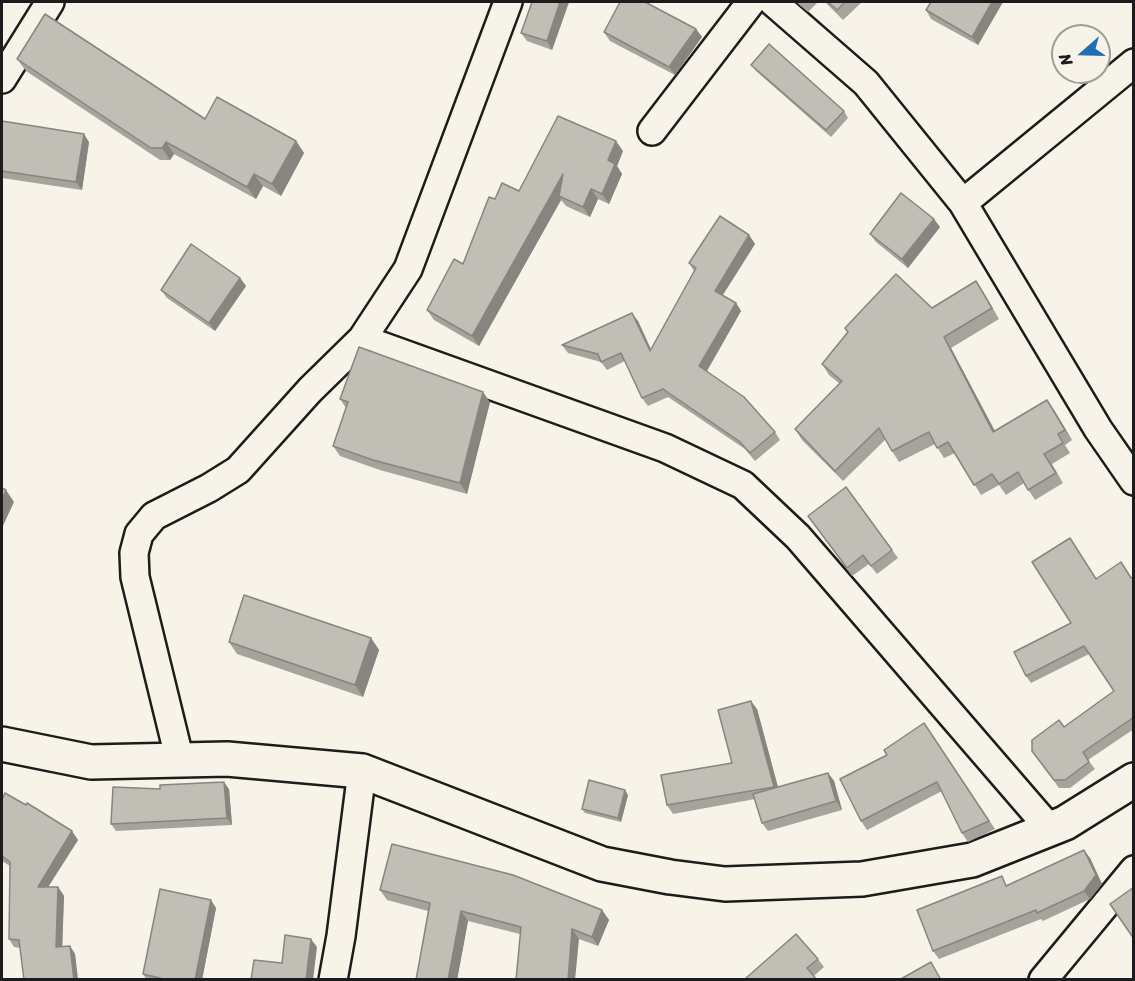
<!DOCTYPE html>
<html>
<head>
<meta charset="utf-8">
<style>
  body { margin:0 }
  #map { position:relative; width:1135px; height:981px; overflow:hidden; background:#f7f3e8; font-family:Sriracha,sans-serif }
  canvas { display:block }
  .frame { position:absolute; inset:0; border:3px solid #1c1c1c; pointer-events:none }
  .north { position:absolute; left:1051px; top:24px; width:60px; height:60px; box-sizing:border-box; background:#f7f3e8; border:2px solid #9f9d96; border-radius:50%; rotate:250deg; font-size:16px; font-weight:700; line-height:24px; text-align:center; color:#1c1c1c }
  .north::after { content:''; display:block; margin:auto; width:21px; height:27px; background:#1f6fb2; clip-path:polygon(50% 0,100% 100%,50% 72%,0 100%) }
</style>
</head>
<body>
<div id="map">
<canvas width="1135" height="981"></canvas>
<div class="frame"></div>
<div class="north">N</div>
</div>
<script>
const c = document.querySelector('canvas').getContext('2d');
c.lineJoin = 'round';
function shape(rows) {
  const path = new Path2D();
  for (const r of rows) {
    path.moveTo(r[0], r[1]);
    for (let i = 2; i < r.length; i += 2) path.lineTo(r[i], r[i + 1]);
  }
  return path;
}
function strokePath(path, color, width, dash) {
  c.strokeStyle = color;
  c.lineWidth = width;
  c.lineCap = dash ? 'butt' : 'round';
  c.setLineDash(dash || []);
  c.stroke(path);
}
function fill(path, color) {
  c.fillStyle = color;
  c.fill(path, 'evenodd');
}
const street = shape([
  [773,2,866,83,963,203,1098,429,1134,481],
  [2,79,50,2],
  [652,131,751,2],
  [963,203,1134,63],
  [362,339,665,448,743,485,798,537,1050,829],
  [180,761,135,577,134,553,139,534,154,516,209,488,238,470,310,390,362,339,408,269,508,2],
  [333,980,341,936,362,771],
  [1043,980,1134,870]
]);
const secondary = shape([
  [2,744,91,762,227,759,362,771,602,864,670,877,725,884,862,879,972,860,1065,823,1134,780]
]);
strokePath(street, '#1c1c1c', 32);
strokePath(secondary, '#1c1c1c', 38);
strokePath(street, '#f7f3e8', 27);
strokePath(secondary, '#f7f3e8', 33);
fill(shape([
  [532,2,569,2,552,50,527,41,521,33],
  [796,2,818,2,808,12],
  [825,2,862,2,843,20],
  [1003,2,978,45,931,19,926,10],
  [696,29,702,37,675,75,610,41,604,32],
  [17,59,205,119,296,141,304,153,281,196,263,186,256,199,174,154,170,160,160,160,26,71],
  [751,65,844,111,848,118,831,137,756,71],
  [2,121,89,142,82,190,2,178],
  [623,151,617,166,622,174,609,204,598,199,590,217,566,206,561,200,479,346,434,320,427,310,463,264,495,199],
  [940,227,908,268,876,242,870,234],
  [749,235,755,244,723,295,736,303,741,311,707,371,775,432,780,440,755,461,745,449,668,397,648,406,642,398,625,361,607,370,601,362,568,353,562,345,638,321,651,349,694,271,689,263],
  [240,278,246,286,215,331,167,298,161,290],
  [976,281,999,319,951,348,995,431,1054,410,1072,440,1065,445,1070,453,1052,464,1063,483,1035,500,1024,483,1006,495,999,485,981,495,955,453,944,458,935,444,899,462,892,451,886,439,843,481,802,440,795,429,840,384,829,375,822,364,848,332,845,328,932,308],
  [340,399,490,402,467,494,380,470,340,456,333,446,346,408],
  [846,487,898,558,877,574,869,564,852,576,808,516],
  [1134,576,1134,729,1088,760,1095,769,1070,788,1059,788,1032,751,1064,727,1114,691,1089,654,1031,683,1026,676,1071,623,1096,579,1132,577],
  [371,638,379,650,363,697,237,654,229,642],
  [757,709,778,787,828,773,834,781,842,810,768,831,762,823,755,799,673,814,667,805,732,763],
  [924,723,995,829,968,842,962,833,942,791,867,830,861,821],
  [229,789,232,825,116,831,111,824],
  [628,795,621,822,585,813,582,809],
  [2,799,78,840,48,887,58,887,64,896,62,947,70,946,75,954,78,980,24,980,20,948,14,947,9,939,10,866,2,861],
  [1090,858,1102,884,1090,899,1043,921,1041,919,939,959,933,951,1008,885],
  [380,890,602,910,609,920,598,946,579,939,520,934,468,921,457,980,416,980,428,911,387,900],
  [216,908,202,980,147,980,143,974],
  [818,959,824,967,814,976,747,980]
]), '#a5a39c');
fill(shape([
  [560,2,569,2,552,50,547,41],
  [992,2,1003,2,978,45,972,37],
  [696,29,702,37,675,75,669,67],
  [84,134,89,142,82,190,76,182],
  [296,141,304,153,281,196,272,184],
  [616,141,623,151,617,166,622,174,609,204,602,194,608,160],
  [166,142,174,154,170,160,162,148],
  [254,174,263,186,256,199,247,187],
  [563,174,559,196,561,200,479,346,472,336],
  [591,189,598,199,590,217,583,207],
  [934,219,940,227,908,268,902,259],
  [749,235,755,244,720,299,715,291],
  [240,278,246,286,215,331,209,323],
  [976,281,983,292,999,319,992,308],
  [736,303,741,311,705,374,699,366],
  [632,313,638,321,655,359,650,351],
  [944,337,951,348,1001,443,993,432],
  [483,392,490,402,467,494,460,483],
  [1047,400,1054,410,1072,440,1065,430],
  [6,490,14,502,2,528,2,500],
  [371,638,379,650,363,697,355,685],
  [751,701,757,709,780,795,774,787],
  [828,773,834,781,842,810,836,801],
  [224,782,229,789,232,825,227,818],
  [625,790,628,795,621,822,618,818],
  [72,831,78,840,43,895,38,887],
  [1084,850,1090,858,1102,884,1090,899,1084,891],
  [58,887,64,896,62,955,56,947],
  [211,900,216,908,202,980,195,980],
  [602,910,609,920,598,946,592,937],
  [461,911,468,921,457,980,448,980],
  [572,929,579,939,575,980,568,980],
  [311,939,317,947,313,980,306,980],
  [70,946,75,954,78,980,74,980]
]), '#86857f');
const building = shape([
  [532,2,560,2,547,41,521,33,532,2],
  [620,2,645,2,696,29,669,67,604,32,620,2],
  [828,2,845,2,837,10,828,2],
  [931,2,992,2,972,37,926,10,931,2],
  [45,14,205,119,217,97,296,141,272,184,254,174,247,187,166,142,162,148,151,148,17,59,45,14],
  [769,44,844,111,826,130,751,65,769,44],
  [558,116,616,141,608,160,615,164,602,194,591,189,583,207,559,196,563,174,472,336,427,310,454,259,463,264,489,197,495,199,502,183,519,191,558,116],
  [2,121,84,134,76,182,2,171,2,121],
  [901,193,934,219,902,259,870,234,901,193],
  [720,216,749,235,715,291,736,303,699,366,744,397,775,432,750,453,739,441,663,389,642,398,621,353,601,362,598,354,562,345,632,313,650,351,696,268,689,263,720,216],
  [191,244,240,278,209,323,161,290,191,244],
  [896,274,932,308,976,281,992,308,944,337,993,432,1047,400,1065,430,1058,434,1063,443,1044,454,1056,473,1028,490,1018,472,999,484,992,474,974,485,948,442,937,448,929,432,892,451,879,428,835,471,795,429,842,381,822,364,848,332,845,328,896,274],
  [359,347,483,392,460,483,373,460,333,446,348,402,340,399,359,347],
  [846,487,892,550,871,566,863,555,847,568,808,516,846,487],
  [2,488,6,490,2,500,2,488],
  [1070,538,1096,579,1121,562,1131,578,1134,576,1134,717,1083,752,1089,762,1065,780,1054,780,1032,751,1032,740,1059,720,1064,727,1114,691,1084,646,1026,676,1014,652,1071,623,1032,562,1070,538],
  [244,595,371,638,355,685,229,642,244,595],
  [751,701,774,787,667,805,661,775,732,763,718,710,751,701],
  [924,723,989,821,962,833,937,782,861,821,840,779,887,755,884,750,924,723],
  [828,773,836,801,762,823,753,794,828,773],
  [589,780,625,790,618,818,582,809,589,780],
  [224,782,227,818,111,824,113,787,160,789,160,785,224,782],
  [5,793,26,805,27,803,72,831,38,887,58,887,56,947,70,946,74,980,24,980,19,940,9,939,10,862,2,856,2,799,5,793],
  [392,844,513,875,602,910,592,937,572,929,568,980,516,980,521,927,461,911,448,980,416,980,430,903,380,890,392,844],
  [1084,850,1096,875,1084,891,1037,913,1036,910,933,951,917,910,1002,876,1006,886,1084,850],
  [1134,887,1134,939,1110,904,1134,887],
  [160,889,211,900,195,980,168,980,143,974,160,889],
  [796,934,818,959,807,968,817,980,747,980,746,978,796,934],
  [285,935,311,939,306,980,251,980,254,960,282,963,285,935],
  [931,962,941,980,899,980,931,962]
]);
fill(building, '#c0beb5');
strokePath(building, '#86857f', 1.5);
</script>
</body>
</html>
